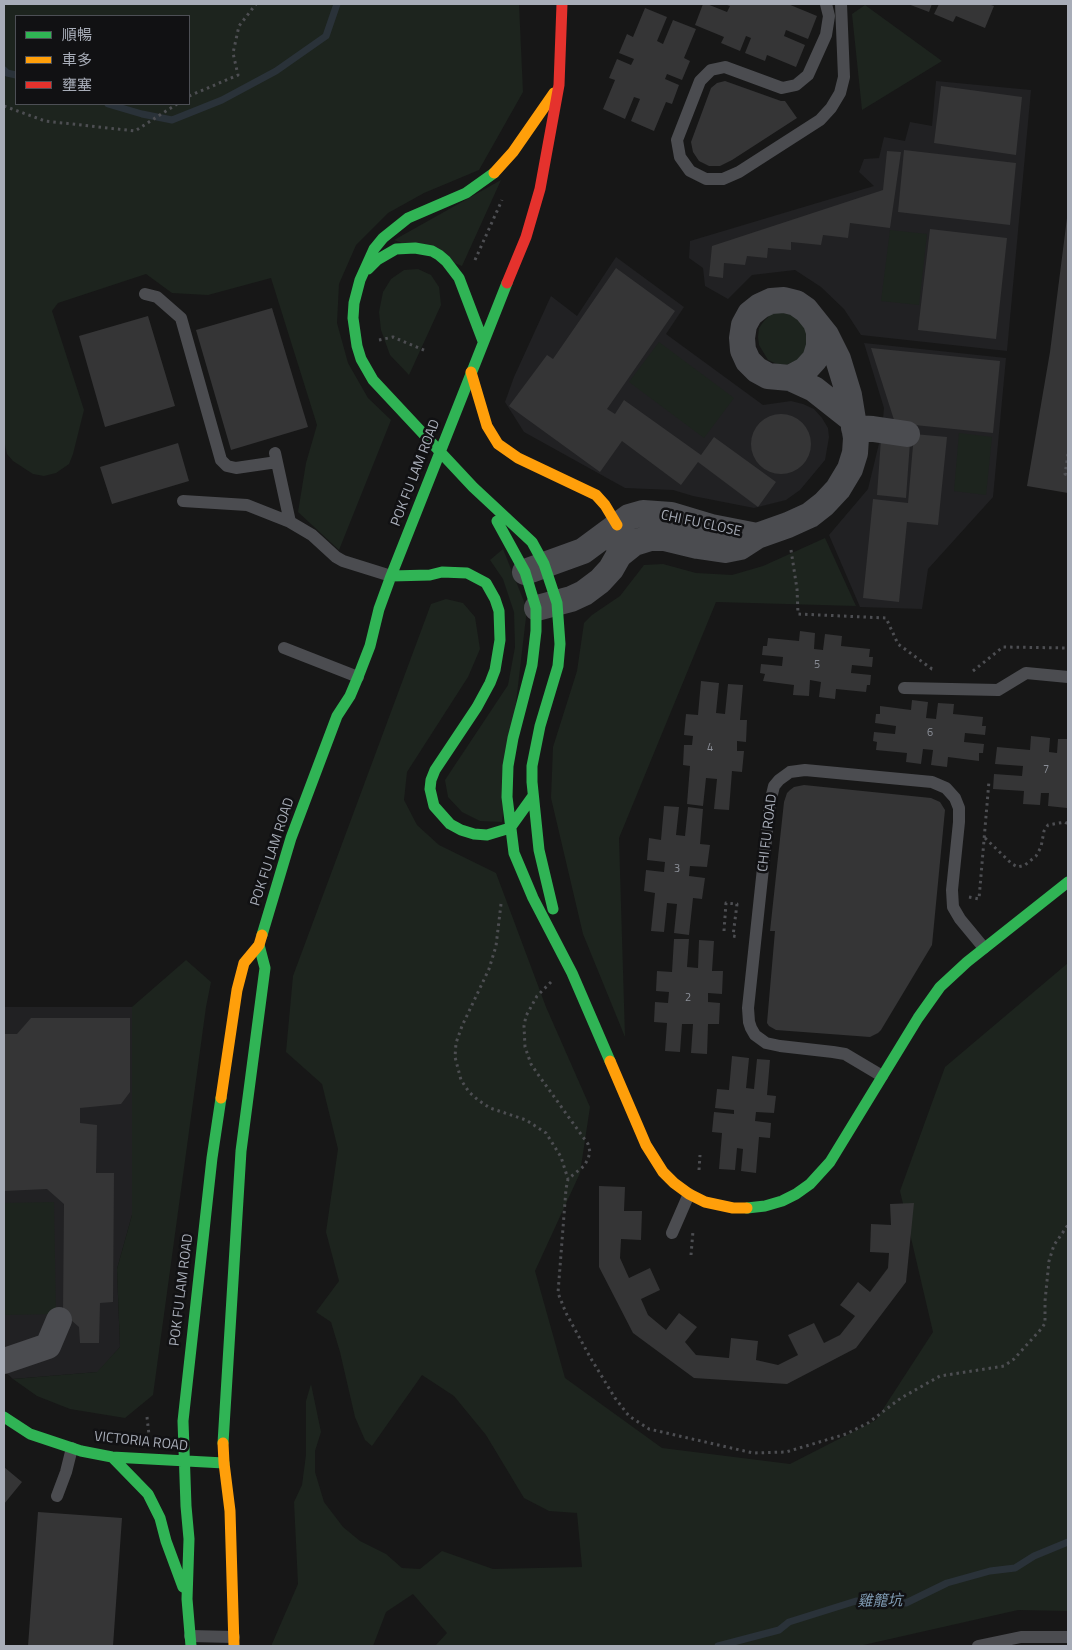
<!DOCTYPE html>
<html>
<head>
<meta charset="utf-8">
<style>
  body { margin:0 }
  #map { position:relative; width:1072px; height:1650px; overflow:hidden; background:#171717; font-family:"Titillium Web","Noto Sans TC",sans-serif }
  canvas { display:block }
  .frame { position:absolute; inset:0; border:5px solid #a8adb8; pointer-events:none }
  .legend { position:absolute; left:15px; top:15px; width:175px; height:90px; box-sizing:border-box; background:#111113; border:1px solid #4d4f55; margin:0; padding:6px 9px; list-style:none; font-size:15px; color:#a8adb8 }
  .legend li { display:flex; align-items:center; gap:10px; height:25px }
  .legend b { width:25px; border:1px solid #4d4f55 }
</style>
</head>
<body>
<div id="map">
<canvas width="1072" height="1650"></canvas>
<div class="frame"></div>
<ul class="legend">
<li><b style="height:6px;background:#30b455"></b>順暢</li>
<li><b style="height:6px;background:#ff9f0a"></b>車多</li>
<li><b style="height:6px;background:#e5322d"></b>壅塞</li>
</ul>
</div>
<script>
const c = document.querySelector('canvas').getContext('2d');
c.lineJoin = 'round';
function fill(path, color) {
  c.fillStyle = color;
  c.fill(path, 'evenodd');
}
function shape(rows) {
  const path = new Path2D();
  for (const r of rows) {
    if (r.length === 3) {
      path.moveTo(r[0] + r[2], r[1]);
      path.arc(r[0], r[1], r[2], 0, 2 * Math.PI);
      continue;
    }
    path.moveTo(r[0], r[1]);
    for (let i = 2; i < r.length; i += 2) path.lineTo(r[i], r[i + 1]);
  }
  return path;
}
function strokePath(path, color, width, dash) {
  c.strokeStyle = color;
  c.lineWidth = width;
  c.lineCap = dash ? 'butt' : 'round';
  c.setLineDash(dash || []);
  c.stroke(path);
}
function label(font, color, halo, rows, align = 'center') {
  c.font = font + ' "Titillium Web","Noto Sans TC",sans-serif';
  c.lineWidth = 5;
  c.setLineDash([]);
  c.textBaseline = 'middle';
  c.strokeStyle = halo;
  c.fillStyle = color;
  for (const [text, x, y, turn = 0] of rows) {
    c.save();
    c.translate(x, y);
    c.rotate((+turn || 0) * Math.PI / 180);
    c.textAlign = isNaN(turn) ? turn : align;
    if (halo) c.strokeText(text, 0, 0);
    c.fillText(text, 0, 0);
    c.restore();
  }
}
fill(shape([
  [936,81,1031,90,1007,351,861,335,844,309,821,287,795,270,752,275,728,299,705,286,703,268,689,258,690,241,874,186,859,172,864,159,879,158,884,137,905,141,910,122,932,126],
  [616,257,684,307,666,334,763,405,791,401,803,404,814,409,822,418,828,428,829,437,825,460,800,490,786,500,754,508,693,496,673,490,625,488,524,432,505,402,514,377,551,296,577,316],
  [864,343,1006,358,993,497,928,569,922,609,860,607,829,535,868,489,882,431,884,408],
  [4,1007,132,1007,132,1215,117,1269,120,1347,98,1372,13,1379,4,1371]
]), '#212123');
fill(shape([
  [4,4,519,4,523,92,479,170,424,193,388,213,356,245,339,284,337,323,348,363,368,398,391,420,339,550,298,512,306,463,317,425,271,278,208,295,172,293,146,274,58,303,52,311,84,410,73,454,69,464,56,473,44,476,33,474,13,461,7,454,4,440],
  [16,16,189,16,189,104,16,104],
  [865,5,942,61,862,110,852,14],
  [501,180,462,266,394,240],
  [890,230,927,234,919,305,881,301],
  [418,269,431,275,439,287,441,305,409,375,390,355,381,330,379,312,383,292,391,279,404,270],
  [778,311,795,312,812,333,803,358,786,365,777,364,768,360,759,345,758,337,759,328,764,321,770,315],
  [659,342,734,398,704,438,629,382],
  [959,433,992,437,986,495,954,491],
  [825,538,856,606,716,602,619,838,625,1037,583,934,551,798,553,747,577,671,584,623,592,615,620,596,644,565,663,564,696,573,732,575,763,566],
  [503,549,527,609,502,822,480,821,462,812,448,797,445,780,508,685,515,647,514,612,503,579,490,560],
  [446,599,463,603,475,617,480,649,468,677,407,772,404,800,417,825,439,845,496,873,546,1007,590,1107,580,1173,535,1271,565,1378,662,1448,790,1464,876,1420,933,1332,900,1191,945,1067,1068,963,1068,1611,1018,1610,859,1646,435,1646,447,1633,413,1594,386,1612,373,1646,272,1646,272,1644,298,1584,294,1502,302,1485,306,1455,306,1401,311,1384,321,1432,315,1451,315,1472,324,1502,343,1527,360,1541,386,1554,402,1568,420,1569,442,1551,493,1569,582,1567,577,1513,549,1511,524,1498,486,1435,454,1396,422,1375,372,1446,365,1440,355,1417,340,1352,331,1322,316,1312,339,1281,326,1232,338,1149,322,1084,286,1052,293,976,431,604],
  [186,960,211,982,206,1007,153,1395,125,1418,70,1409,37,1396,13,1379,97,1372,120,1347,117,1269,132,1215,132,1007],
  [54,1202,56,1314,4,1315,4,1203]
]), '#1d241e');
strokePath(shape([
  [4,70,7,73,16,75],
  [108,104,142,114,172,120,222,100,276,71,326,36,337,4],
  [718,1646,779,1630,789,1622,856,1601,906,1603,947,1583,990,1571,1015,1568,1034,1556,1068,1542]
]), '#2a3239', 7);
fill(shape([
  [703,4,707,4,727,12,730,6,724,4,788,4,817,16,808,39,786,30,784,36,805,45,796,67,767,55,765,61,745,53,751,38,746,36,740,51,721,43,724,37,695,25],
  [908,4,932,4,929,12],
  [939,4,988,4,994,6,985,28,956,16,953,22,934,14],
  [645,8,667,17,657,41,663,44,673,20,696,29,684,58,690,61,682,80,667,74,665,79,679,85,672,104,666,102,654,131,631,121,640,99,634,97,625,119,603,109,615,80,609,78,617,59,631,65,634,59,619,53,627,34,633,37],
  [725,81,781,101,785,101,797,118,732,160,720,166,709,166,699,161,693,152,691,142,711,88,717,83],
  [941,86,1022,97,1016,155,934,143],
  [904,150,1016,163,1010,225,898,212],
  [887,151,901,152,890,228,850,223,848,238,823,235,821,245,791,242,791,250,768,248,767,258,747,256,745,265,724,263,723,278,709,276,712,246,883,190],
  [1067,218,1068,218,1068,493,1027,486,1050,352],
  [930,229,1007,238,996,339,918,330],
  [616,268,675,311,607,409,615,414,624,400,701,455,714,437,776,482,758,507,698,462,681,485,622,441,600,472,509,406,547,355,553,359],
  [272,308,308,427,231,450,196,330],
  [148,316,175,406,105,427,79,336],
  [871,348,1000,361,993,433,895,423],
  [781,444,30],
  [914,434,947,437,938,525,907,522,899,602,863,598,873,499,908,503],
  [881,439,910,442,906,498,877,495],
  [178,443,189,481,112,504,100,467],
  [800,631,815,633,814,649,823,650,825,634,842,636,841,646,870,649,869,657,873,657,872,667,852,665,851,673,871,675,870,685,867,685,866,692,836,689,835,699,819,697,821,682,810,680,809,696,793,695,794,685,763,681,765,674,760,673,761,664,782,666,783,657,762,655,763,646,767,646,768,638,799,641],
  [701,681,719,683,716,713,725,714,728,684,743,685,740,720,747,720,746,742,737,741,737,751,744,751,742,772,732,771,729,810,714,809,717,779,706,778,703,806,687,804,690,766,683,765,684,745,692,745,693,736,684,735,686,714,698,715],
  [912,700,928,702,926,718,936,719,938,703,954,704,953,714,983,717,982,726,986,726,985,735,965,733,964,742,984,744,983,753,979,753,979,761,948,757,947,767,931,765,933,750,923,749,921,764,906,762,907,753,876,750,877,742,873,741,874,732,895,734,896,726,875,723,876,714,880,714,880,706,911,710],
  [1031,736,1050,738,1049,752,1057,753,1058,739,1068,739,1067,808,1048,806,1049,793,1041,793,1040,805,1023,804,1024,791,993,789,994,774,1022,776,1023,766,995,764,997,747,1030,750],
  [804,785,931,798,940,802,945,810,932,945,881,1030,878,1033,870,1037,776,1030,769,1026,767,1023,775,931,770,931,784,802,787,793,790,790,794,787],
  [664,806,679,807,676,835,685,836,688,807,703,809,700,844,710,845,707,867,690,866,689,876,705,878,702,899,693,898,689,935,674,933,677,904,667,903,664,932,651,931,655,893,644,891,646,870,664,872,665,862,647,860,649,838,661,840],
  [674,939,689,939,687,967,698,968,699,940,714,941,712,971,723,971,722,994,708,993,708,1002,720,1003,719,1024,708,1024,707,1054,691,1053,693,1024,682,1024,680,1052,665,1051,667,1023,654,1022,655,1002,668,1003,669,992,656,991,657,971,672,972],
  [31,1018,130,1018,130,1092,121,1104,80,1108,80,1123,97,1125,96,1173,114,1173,113,1302,100,1303,99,1343,80,1343,79,1327,63,1313,64,1204,47,1189,4,1191,4,1034,17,1034],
  [732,1056,749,1058,746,1088,754,1089,757,1059,770,1060,767,1095,776,1096,774,1113,756,1112,755,1121,771,1123,770,1138,759,1137,756,1173,741,1171,743,1149,737,1148,735,1170,719,1169,722,1133,712,1132,714,1112,734,1114,734,1110,715,1108,717,1089,729,1090],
  [599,1186,625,1187,624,1211,642,1211,641,1240,621,1239,620,1258,629,1278,650,1268,660,1290,641,1299,648,1315,666,1330,679,1313,697,1327,685,1342,696,1355,729,1358,731,1338,758,1341,756,1360,778,1365,798,1355,788,1335,814,1323,824,1343,840,1335,855,1316,840,1305,858,1282,870,1292,888,1268,889,1253,870,1252,871,1224,891,1225,890,1204,914,1203,906,1282,856,1348,787,1384,694,1378,633,1333,599,1267],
  [4,1467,22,1482,4,1504],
  [38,1512,122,1518,113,1646,28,1646]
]), '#353536');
strokePath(shape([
  [189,96,238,75,233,53,239,26,256,4],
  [4,106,45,121,135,131,177,104],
  [475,260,502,200],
  [379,340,393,337,426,351],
  [1068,454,1065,474,1068,475],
  [791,550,797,589,798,614,886,618,898,644,932,669,935,669],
  [973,671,1003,647,1068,648],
  [985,838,1012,864,1018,867,1025,865,1036,856,1041,847,1044,831,1048,825,1065,822,1068,824],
  [969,897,979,899,989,781],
  [501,904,496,946,489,969,462,1026,456,1043,455,1057,461,1080,469,1092,478,1100,490,1108,526,1120,546,1133,561,1157,568,1179],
  [724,931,726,903,737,904,733,936,739,937],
  [551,982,537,996,526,1016,524,1026,525,1047,531,1064,537,1073,588,1144,590,1152,588,1159,584,1166,568,1179,566,1189,558,1293,566,1313,590,1357,615,1398,629,1416,649,1429,753,1453,786,1452,846,1434,868,1423,901,1398,940,1376,1004,1366,1014,1359,1042,1328,1045,1323,1045,1301,1049,1261,1054,1245,1068,1225],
  [699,1170,700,1155],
  [691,1255,693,1231],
  [147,1417,149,1435]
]), '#4d4e52', 3, [2.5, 4]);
strokePath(shape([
  [826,4,829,16,826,35,808,75,796,85,782,88,725,67,711,70,700,81,677,140,680,157,690,171,706,179,723,179,739,172,820,120,831,108,840,93,844,77,841,4],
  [145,294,157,297,181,318,221,460,227,466,236,468,277,462],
  [275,453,290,522],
  [183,501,247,505,290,522,312,535,336,557,343,561,391,576],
  [284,648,358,677],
  [904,688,998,690,1026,673,1068,677],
  [882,1076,845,1054,833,1052,780,1046,766,1043,755,1035,751,1028,749,1022,748,1008,770,803,774,786,779,780,790,772,805,770,932,782,946,788,955,798,959,808,959,822,952,890,953,907,960,919,984,948],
  [672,1233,689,1194],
  [57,1496,66,1472,72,1448],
  [190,1636,234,1637],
  [978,1646,1021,1637,1068,1637]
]), '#4b4c50', 12);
strokePath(shape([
  [790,378,805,370,815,359,819,346,819,332,816,323],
  [854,428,873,429,907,434],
  [619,555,634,543,650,538,665,538,698,546,725,550,740,547,757,536,788,525,810,515,824,504,838,489,850,469,855,453,856,438,849,395,838,359,826,335,806,310,796,303,784,300,771,301,760,306,750,314,744,325,742,338,743,350,748,361,757,370,768,376,790,378,814,389,852,419],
  [525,572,583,551,629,517,643,513,671,515,711,527,757,536],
  [537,608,571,599,584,593,600,581,611,569,619,555,620,539],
  [4,1361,48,1346,59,1320]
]), '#4b4c50', 26);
strokePath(shape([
  [494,173,466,193,408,218,383,238,374,249,360,280,354,303,353,318,357,346,361,359,373,380,473,487,532,542,544,564],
  [368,269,377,260,396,249,415,248,432,251,439,255,446,261,459,278,483,341],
  [497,521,525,572],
  [544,564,557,603,560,644,558,666,540,726,532,766,532,782,539,850,553,909],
  [525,572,536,608,536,631,532,665,513,738,508,766,507,797,514,853,533,898,572,973,610,1061],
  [391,576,430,575,442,572,467,573,486,583,495,599,499,611,500,640,495,670,490,683,477,707,435,770,431,780,430,789,434,806,450,824,461,830,474,834,487,835,510,828,533,796],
  [262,935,291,838,337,716,350,696,358,677,370,646,379,609,391,576,507,283],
  [747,1208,765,1206,782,1201,796,1194,810,1184,830,1162,918,1018,940,987,967,962,1068,882],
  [4,1417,30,1434,81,1451,112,1457,224,1463],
  [223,1443,241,1151,265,968,259,945],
  [112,1457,148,1494,160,1518,166,1541,183,1587],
  [191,1646,187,1599,189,1539,186,1506,183,1421,212,1158,221,1098]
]), '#30b455', 11);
strokePath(shape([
  [494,173,513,152,554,93],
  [471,372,487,426,498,444,518,458,596,495,605,505,617,525],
  [610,1061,646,1145,663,1172,674,1183,689,1194,705,1202,733,1208,747,1208],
  [221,1098,237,990,244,963,259,945,262,935],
  [223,1443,224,1463,230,1511,234,1646]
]), '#ff9f0a', 11);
strokePath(shape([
  [507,283,526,237,540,189,559,85,562,4]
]), '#e5322d', 11);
label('11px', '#8b8f98', null, [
  ["5",817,665],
  ["6",930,733],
  ["4",710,748],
  ["7",1046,770],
  ["3",677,869],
  ["2",688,998]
]);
label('14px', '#a8adb8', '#111113', [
  ["POK FU LAM ROAD",416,473,-69],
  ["CHI FU CLOSE",701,524,12],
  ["CHI FU ROAD",768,833,-83],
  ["POK FU LAM ROAD",273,852,-72],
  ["POK FU LAM ROAD",182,1290,-83],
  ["VICTORIA ROAD",141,1442,6]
]);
label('italic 15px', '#7f9bb3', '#111113', [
  ["雞籠坑",880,1602,-1]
]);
</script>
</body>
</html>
